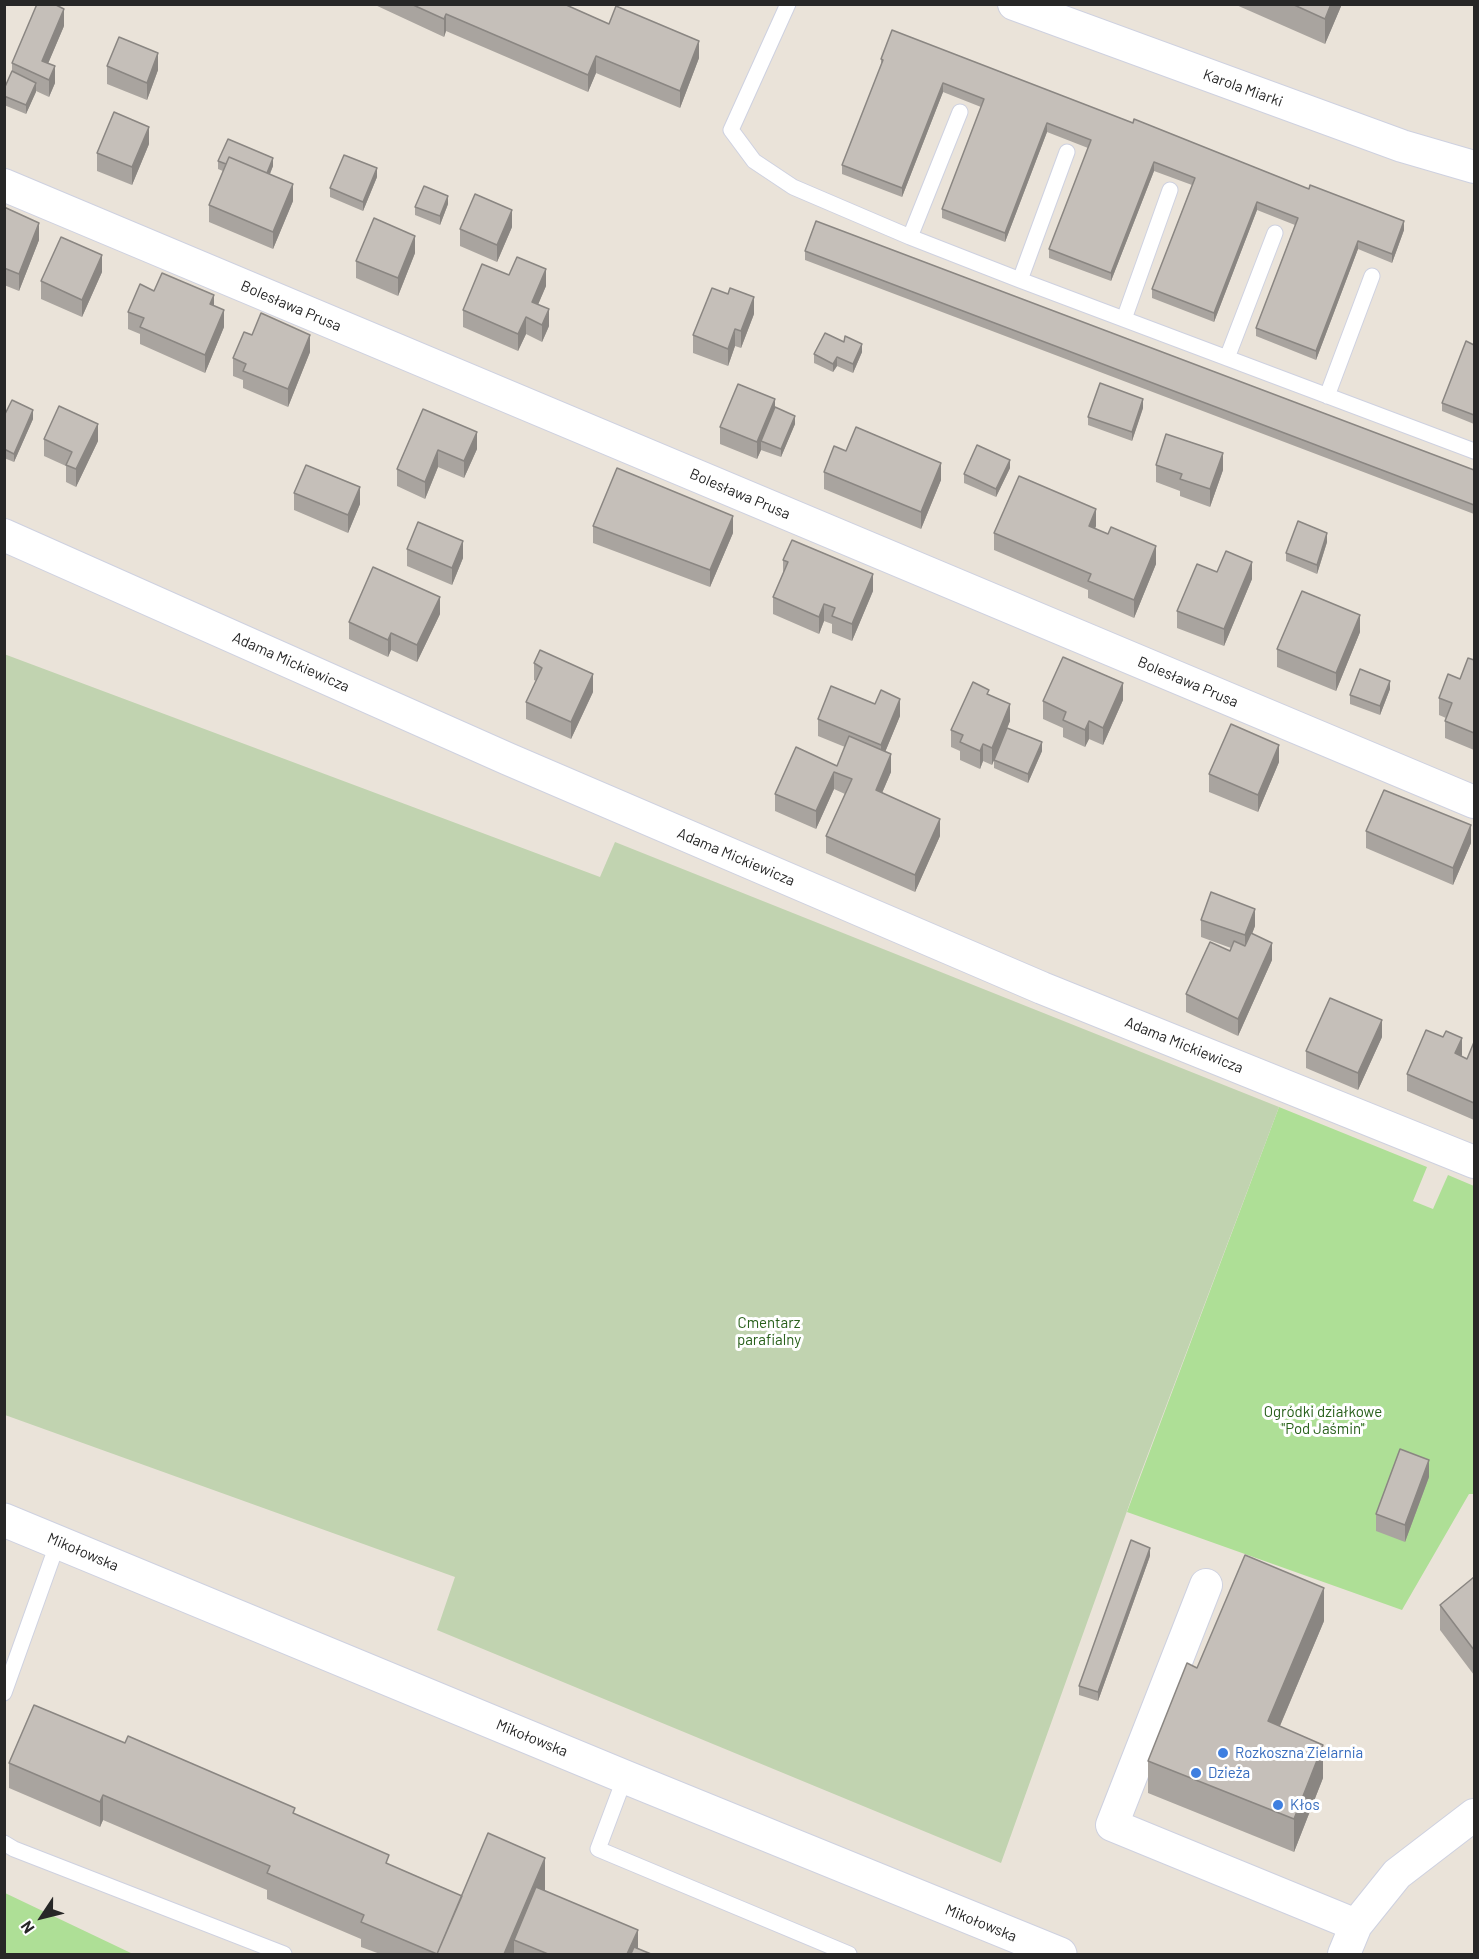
<!DOCTYPE html>
<html>
<head>
<meta charset="utf-8">
<style>
  body { margin:0 }
  #map { position:relative; width:1479px; height:1959px; overflow:hidden; background:#eae3d9; font-family:Barlow,sans-serif }
  canvas { display:block }
  .frame { position:absolute; inset:0; border:6px solid #272727; pointer-events:none }
  .north { position:absolute; left:12px; top:1887px; width:60px; height:60px; -webkit-text-stroke:4px #fff; paint-order:stroke; rotate:235deg; font-size:16px; font-weight:700; line-height:24px; text-align:center; color:#272727 }
  .north::after { content:''; display:block; margin:auto; width:21px; height:27px; background:#272727; clip-path:polygon(50% 0,100% 100%,50% 72%,0 100%) }
</style>
</head>
<body>
<div id="map">
<canvas width="1479" height="1959"></canvas>
<div class="frame"></div>
<div class="north">N</div>
</div>
<script>
const c = document.querySelector('canvas').getContext('2d');
c.lineJoin = 'round';
function fill(path, color) {
  c.fillStyle = color;
  c.fill(path, 'evenodd');
}
function shape(rows) {
  const path = new Path2D();
  for (const r of rows) {
    path.moveTo(r[0], r[1]);
    for (let i = 2; i < r.length; i += 2) path.lineTo(r[i], r[i + 1]);
  }
  return path;
}
function strokePath(path, color, width, dash) {
  c.strokeStyle = color;
  c.lineWidth = width;
  c.lineCap = dash ? 'butt' : 'round';
  c.setLineDash(dash || []);
  c.stroke(path);
}
function label(font, color, halo, rows, align = 'center') {
  c.font = font + ' Barlow,sans-serif';
  c.lineWidth = 6;
  c.setLineDash([]);
  c.textBaseline = 'middle';
  c.strokeStyle = halo;
  c.fillStyle = color;
  for (const [text, x, y, turn = 0] of rows) {
    c.save();
    c.translate(x, y);
    c.rotate((+turn || 0) * Math.PI / 180);
    c.textAlign = isNaN(turn) ? turn : align;
    if (halo) c.strokeText(text, 0, 0);
    c.fillText(text, 0, 0);
    c.restore();
  }
}
fill(shape([
  [1279,1107,1427,1167,1413,1201,1433,1209,1448,1175,1474,1186,1474,1494,1469,1494,1402,1610,1127,1512],
  [4,1893,5,1893,133,1954,5,1954]
]), '#aedf96');
fill(shape([
  [4,654,600,877,615,842,1279,1107,1137,1483,1001,1863,437,1630,455,1577,5,1415]
]), '#c1d3b0');
const service = shape([
  [788,4,731,130,754,161,793,187,910,237,1020,280,1474,451],
  [910,237,960,112],
  [1020,280,1067,152],
  [1124,319,1170,190],
  [1227,358,1275,233],
  [1327,396,1372,276],
  [4,1693,58,1542],
  [625,1777,598,1849,849,1954],
  [4,1843,14,1849,284,1954]
]);
const minor = shape([
  [1014,4,1402,146,1474,167],
  [4,185,1474,802],
  [4,535,508,759,1042,988,1474,1162],
  [1206,1585,1112,1825,1356,1925],
  [1344,1954,1356,1925,1397,1874,1474,1815]
]);
const tertiary = shape([
  [4,1520,625,1777,1060,1954]
]);
strokePath(service, '#ced1e0', 17);
strokePath(minor, '#ced1e0', 34);
strokePath(tertiary, '#ced1e0', 35);
strokePath(service, '#fff', 15);
strokePath(minor, '#fff', 32);
strokePath(tertiary, '#fff', 33);
fill(shape([
  [373,4,564,4,609,24,699,58,680,108,596,73,588,92,446,31,444,37],
  [1234,4,1342,4,1325,44],
  [64,26,48,63,55,83,49,97,36,91,26,114,4,105,4,89,12,71,12,63],
  [881,59,1404,230,1392,263,1358,249,1316,360,1256,336,1256,328,1295,225,1257,210,1214,322,1152,298,1152,289,1192,185,1154,171,1111,281,1049,258,1049,249,1088,148,1047,132,1005,242,942,218,942,209,981,107,943,92,902,197,842,174,842,165,881,66],
  [107,66,158,70,147,100,107,84],
  [149,144,132,185,97,171,97,153],
  [218,161,273,166,270,174,293,201,273,249,209,222,209,205,223,171,218,169],
  [377,177,363,211,330,197,330,188],
  [448,204,440,225,415,215,415,207],
  [4,207,39,240,19,291,4,285],
  [512,227,497,262,460,246,460,229],
  [805,251,1474,470,1474,514,805,260],
  [415,253,398,296,356,278,356,261],
  [102,272,82,317,41,299,41,281],
  [509,275,546,286,538,304,549,326,542,342,526,334,518,351,463,327,463,310],
  [154,291,214,306,224,327,205,373,140,344,140,334,128,329,128,312],
  [754,314,741,348,735,346,728,366,693,353,693,335],
  [1474,345,1474,424,1442,411,1442,403],
  [310,352,288,407,243,388,243,380,233,376,233,358],
  [862,352,853,373,837,366,833,372,814,363,814,354],
  [775,407,795,424,781,457,761,450,757,459,720,444,720,427],
  [1143,408,1132,441,1088,425,1088,417],
  [423,409,477,449,464,478,438,467,425,499,397,486,397,469],
  [4,416,33,419,14,462,4,458],
  [44,439,98,441,76,487,66,482,66,466,44,456],
  [846,451,941,480,921,529,824,489,824,472],
  [1156,465,1223,470,1210,507,1180,496,1180,491,1156,482],
  [1010,468,996,497,964,483,964,474],
  [294,493,360,504,348,533,294,510],
  [593,526,733,533,710,587,593,543],
  [1096,526,1095,528,1108,534,1156,564,1134,618,1088,598,1088,590,994,550,994,533],
  [1327,542,1317,574,1286,561,1286,553],
  [407,549,463,558,452,585,407,566],
  [783,560,873,591,852,641,832,633,832,624,824,621,819,634,773,614,773,597,783,573],
  [1217,572,1252,579,1224,646,1177,628,1177,611],
  [440,614,417,662,391,650,388,657,349,639,349,622],
  [1360,632,1336,691,1277,667,1277,649],
  [1474,660,1474,750,1445,738,1445,721,1446,718,1439,715,1439,698,1460,679],
  [534,663,593,692,571,739,526,719,526,702,536,681,534,680],
  [1390,689,1380,715,1350,704,1350,695],
  [989,695,1010,721,1004,736,1042,751,1028,783,994,768,994,760,992,765,983,761,980,769,960,760,960,751,951,747,951,730],
  [1123,700,1103,745,1089,739,1085,747,1063,737,1063,728,1043,719,1043,701],
  [900,716,885,752,891,772,882,793,940,836,915,892,826,853,826,836,845,794,834,789,816,829,775,811,775,794,837,766,845,747,818,736,818,719],
  [1279,762,1258,812,1209,792,1209,774],
  [1366,831,1471,843,1453,885,1366,848],
  [1201,920,1255,926,1252,933,1272,960,1238,1036,1186,1012,1186,994,1230,951,1231,948,1201,937],
  [1382,1037,1358,1090,1306,1068,1306,1051],
  [1474,1042,1474,1120,1407,1091,1407,1074,1462,1055,1461,1056,1467,1059],
  [1429,1477,1405,1542,1376,1531,1376,1514],
  [1150,1556,1098,1701,1079,1695,1079,1686],
  [1474,1577,1474,1675,1440,1630,1440,1605],
  [1324,1621,1280,1726,1323,1778,1294,1852,1148,1793,1148,1761,1197,1668],
  [125,1743,295,1814,389,1865,462,1896,545,1891,638,1949,651,1954,380,1954,361,1947,361,1939,267,1899,267,1890,103,1820,100,1827,9,1788,9,1763]
]), '#a9a49f');
fill(shape([
  [1331,4,1342,4,1325,44,1325,19],
  [64,9,64,26,42,78,42,61],
  [446,14,446,31,444,37,444,19],
  [699,41,699,58,680,108,680,91],
  [158,53,158,70,147,100,147,83],
  [596,56,596,73,588,92,588,75],
  [55,66,55,83,49,97,49,80],
  [36,83,36,92,26,114,26,105],
  [943,83,943,92,902,197,902,188],
  [1047,123,1047,132,1005,242,1005,233],
  [149,127,149,144,132,185,132,167],
  [273,158,273,166,264,188,264,179],
  [1154,162,1154,171,1111,281,1111,273],
  [377,168,377,177,363,211,363,202],
  [293,184,293,201,273,249,273,232],
  [448,196,448,204,440,225,440,216],
  [1257,202,1257,210,1214,322,1214,313],
  [512,210,512,227,497,262,497,245],
  [1404,221,1404,230,1392,263,1392,254],
  [39,223,39,240,19,291,19,274],
  [415,236,415,253,398,296,398,278],
  [1358,241,1358,249,1316,360,1316,351],
  [102,255,102,272,82,317,82,300],
  [546,269,546,286,532,319,532,302],
  [214,295,214,312,210,304],
  [754,297,754,314,741,348,741,331],
  [549,309,549,326,542,342,542,325],
  [224,310,224,327,205,373,205,355],
  [526,317,526,334,518,351,518,334],
  [735,329,735,346,728,366,728,349],
  [310,335,310,352,288,407,288,389],
  [862,344,862,352,853,373,853,364],
  [837,357,837,366,833,372,833,364],
  [775,399,775,416,761,441,761,450,757,459,757,442],
  [1143,399,1143,408,1132,441,1132,432],
  [33,410,33,419,14,462,14,454],
  [795,416,795,424,781,457,781,449],
  [98,424,98,441,76,487,76,469],
  [477,432,477,449,464,478,464,461],
  [438,450,438,467,425,499,425,482],
  [1223,453,1223,470,1210,507,1210,489],
  [1010,460,1010,468,996,497,996,489],
  [941,463,941,480,921,529,921,512],
  [360,487,360,504,348,533,348,515],
  [1096,509,1096,526,1089,543,1089,526],
  [733,516,733,533,710,587,710,570],
  [1327,533,1327,542,1317,574,1317,565],
  [463,541,463,558,452,585,452,568],
  [1156,546,1156,564,1134,618,1134,600],
  [1252,562,1252,579,1224,646,1224,629],
  [873,574,873,591,852,641,852,624],
  [440,597,440,614,417,662,417,645],
  [824,604,824,621,819,634,819,617],
  [1360,615,1360,632,1336,691,1336,673],
  [391,633,391,650,388,657,388,640],
  [593,674,593,692,571,739,571,722],
  [1390,681,1390,689,1380,715,1380,706],
  [1123,683,1123,700,1103,745,1103,728],
  [900,699,900,716,881,762,881,745],
  [1010,704,1010,721,992,765,992,748],
  [1089,721,1089,739,1085,747,1085,730],
  [1042,742,1042,751,1028,783,1028,774],
  [983,744,983,761,980,769,980,751],
  [1279,745,1279,762,1258,812,1258,795],
  [891,754,891,772,876,807,876,790],
  [834,772,834,789,816,829,816,811],
  [940,819,940,836,915,892,915,875],
  [1471,825,1471,843,1453,885,1453,868],
  [1255,909,1255,926,1245,953,1245,935],
  [1272,943,1272,960,1238,1036,1238,1019],
  [1382,1020,1382,1037,1358,1090,1358,1073],
  [1462,1038,1462,1055,1455,1070,1455,1053],
  [1429,1460,1429,1477,1405,1542,1405,1525],
  [1150,1548,1150,1556,1098,1701,1098,1692],
  [1324,1588,1324,1621,1268,1754,1268,1721],
  [1323,1745,1323,1778,1294,1852,1294,1819],
  [103,1795,103,1820,100,1827,100,1802],
  [545,1858,545,1891,514,1940,514,1954,504,1954],
  [638,1930,638,1954,627,1954]
]), '#8a8682');
const building = shape([
  [37,4,54,4,64,9,42,61,55,66,49,80,12,63,37,4],
  [411,4,564,4,609,24,616,6,699,41,680,91,596,56,588,75,446,14,444,19,411,4],
  [1292,4,1331,4,1325,19,1292,4],
  [892,30,1133,123,1134,119,1309,189,1310,185,1404,221,1392,254,1358,241,1316,351,1256,328,1298,218,1257,202,1214,313,1152,289,1195,178,1154,162,1111,273,1049,249,1091,140,1047,123,1005,233,942,209,984,99,943,83,902,188,842,165,883,60,881,59,892,30],
  [119,37,158,53,147,83,107,66,119,37],
  [12,71,36,83,26,105,4,96,4,89,12,71],
  [114,112,149,127,132,167,97,153,114,112],
  [228,139,273,158,267,173,229,157,226,164,218,161,228,139],
  [344,155,377,168,363,202,330,188,344,155],
  [229,157,293,184,273,232,209,205,229,157],
  [424,186,448,196,440,216,415,207,424,186],
  [475,194,512,210,497,245,460,229,475,194],
  [4,207,39,223,19,274,4,268,4,207],
  [374,218,415,236,398,278,356,261,374,218],
  [816,221,1474,470,1474,505,805,251,816,221],
  [61,237,102,255,82,300,41,281,61,237],
  [517,257,546,269,532,302,549,309,542,325,526,317,518,334,463,310,482,264,509,275,517,257],
  [162,273,214,295,210,304,224,310,205,355,140,327,144,318,128,312,140,284,154,291,162,273],
  [712,288,728,294,730,288,754,297,741,331,735,329,728,349,693,335,712,288],
  [261,313,310,335,288,389,243,371,246,364,233,358,244,332,252,335,261,313],
  [825,333,844,342,845,336,862,344,853,364,837,357,833,364,814,354,825,333],
  [1466,341,1474,345,1474,415,1442,403,1466,341],
  [1100,383,1143,399,1132,432,1088,417,1100,383],
  [738,384,775,399,757,442,720,427,738,384],
  [12,400,33,410,14,454,4,449,4,416,12,400],
  [59,406,98,424,76,469,66,465,72,452,44,439,59,406],
  [775,407,795,416,781,449,761,441,775,407],
  [423,409,477,432,464,461,438,450,425,482,397,469,423,409],
  [856,427,941,463,921,512,824,472,834,446,846,451,856,427],
  [1166,434,1223,453,1210,489,1180,479,1182,474,1156,465,1166,434],
  [977,445,1010,460,996,489,964,474,977,445],
  [306,465,360,487,348,515,294,493,306,465],
  [617,468,733,516,710,570,593,526,617,468],
  [1019,476,1096,509,1089,526,1108,534,1111,527,1156,546,1134,600,1088,581,1091,574,994,533,1019,476],
  [1298,521,1327,533,1317,565,1286,553,1298,521],
  [418,522,463,541,452,568,407,549,418,522],
  [792,540,873,574,852,624,832,616,835,608,824,604,819,617,773,597,788,562,783,560,792,540],
  [1226,551,1252,562,1224,629,1177,611,1197,564,1217,572,1226,551],
  [373,567,440,597,417,645,391,633,388,640,349,622,373,567],
  [1302,591,1360,615,1336,673,1277,649,1302,591],
  [540,650,593,674,571,722,526,702,542,668,534,663,540,650],
  [1063,657,1123,683,1103,728,1089,721,1085,730,1063,720,1066,712,1043,701,1063,657],
  [1468,658,1474,660,1474,733,1445,721,1452,703,1439,698,1448,674,1460,679,1468,658],
  [1360,669,1390,681,1380,706,1350,695,1360,669],
  [973,682,989,690,987,694,1010,704,992,748,983,744,980,751,960,742,963,735,951,730,973,682],
  [831,686,875,704,881,690,900,699,881,745,818,719,831,686],
  [1231,724,1279,745,1258,795,1209,774,1231,724],
  [1007,728,1042,742,1028,774,994,760,1007,728],
  [849,736,891,754,876,790,940,819,915,875,826,836,852,779,834,772,816,811,775,794,796,747,837,766,849,736],
  [1384,790,1471,825,1453,868,1366,831,1384,790],
  [1211,892,1255,909,1245,935,1201,920,1211,892],
  [1251,933,1272,943,1238,1019,1186,994,1210,942,1230,951,1234,941,1245,946,1251,933],
  [1330,998,1382,1020,1358,1073,1306,1051,1330,998],
  [1426,1030,1443,1037,1446,1031,1462,1038,1455,1053,1467,1059,1474,1042,1474,1103,1407,1074,1426,1030],
  [1400,1449,1429,1460,1405,1525,1376,1514,1400,1449],
  [1131,1540,1150,1548,1098,1692,1079,1686,1131,1540],
  [1245,1555,1324,1588,1268,1721,1323,1745,1294,1819,1148,1761,1187,1663,1197,1668,1245,1555],
  [1474,1577,1474,1650,1440,1605,1474,1577],
  [34,1705,125,1743,128,1736,295,1808,293,1813,389,1855,386,1863,462,1896,437,1954,361,1922,364,1915,267,1873,270,1866,103,1795,100,1802,9,1763,34,1705],
  [488,1833,545,1858,504,1954,437,1954,488,1833],
  [536,1887,638,1930,627,1954,548,1954,514,1940,536,1887],
  [634,1947,651,1954,631,1954,634,1947]
]);
fill(building, '#c5bfb9');
strokePath(building, '#8a8682', 1.5);
for (const [x, y, r, color] of [
  [1223,1753,6,"#3f7fe0"],
  [1196,1773,6,"#3f7fe0"],
  [1278,1805,6,"#3f7fe0"]
]) {
  const dot = new Path2D();
  dot.arc(x, y, r, 0, 2 * Math.PI);
  c.fillStyle = color;
  c.fill(dot);
  strokePath(dot, '#fff', 2);
}
label('15px', '#272727', '#fff', [
  ["Karola Miarki",1243,88,20],
  ["Bolesława Prusa",291,306,23],
  ["Bolesława Prusa",740,494,23],
  ["Adama Mickiewicza",291,662,24],
  ["Bolesława Prusa",1188,682,23],
  ["Adama Mickiewicza",736,857,23],
  ["Adama Mickiewicza",1184,1045,22],
  ["Mikołowska",83,1552,23],
  ["Mikołowska",532,1738,22],
  ["Mikołowska",981,1923,22]
]);
label('15px', '#28601b', '#fff', [
  ["Cmentarz",769,1323],
  ["parafialny",769,1340],
  ["Ogródki działkowe",1323,1412],
  ["\"Pod Jaśmin\"",1323,1429]
]);
label('15px', '#366cbe', '#fff', [
  ["Rozkoszna Zielarnia",1235,1753],
  ["Dzieża",1208,1773],
  ["Kłos",1290,1805]
], 'left');
</script>
</body>
</html>
